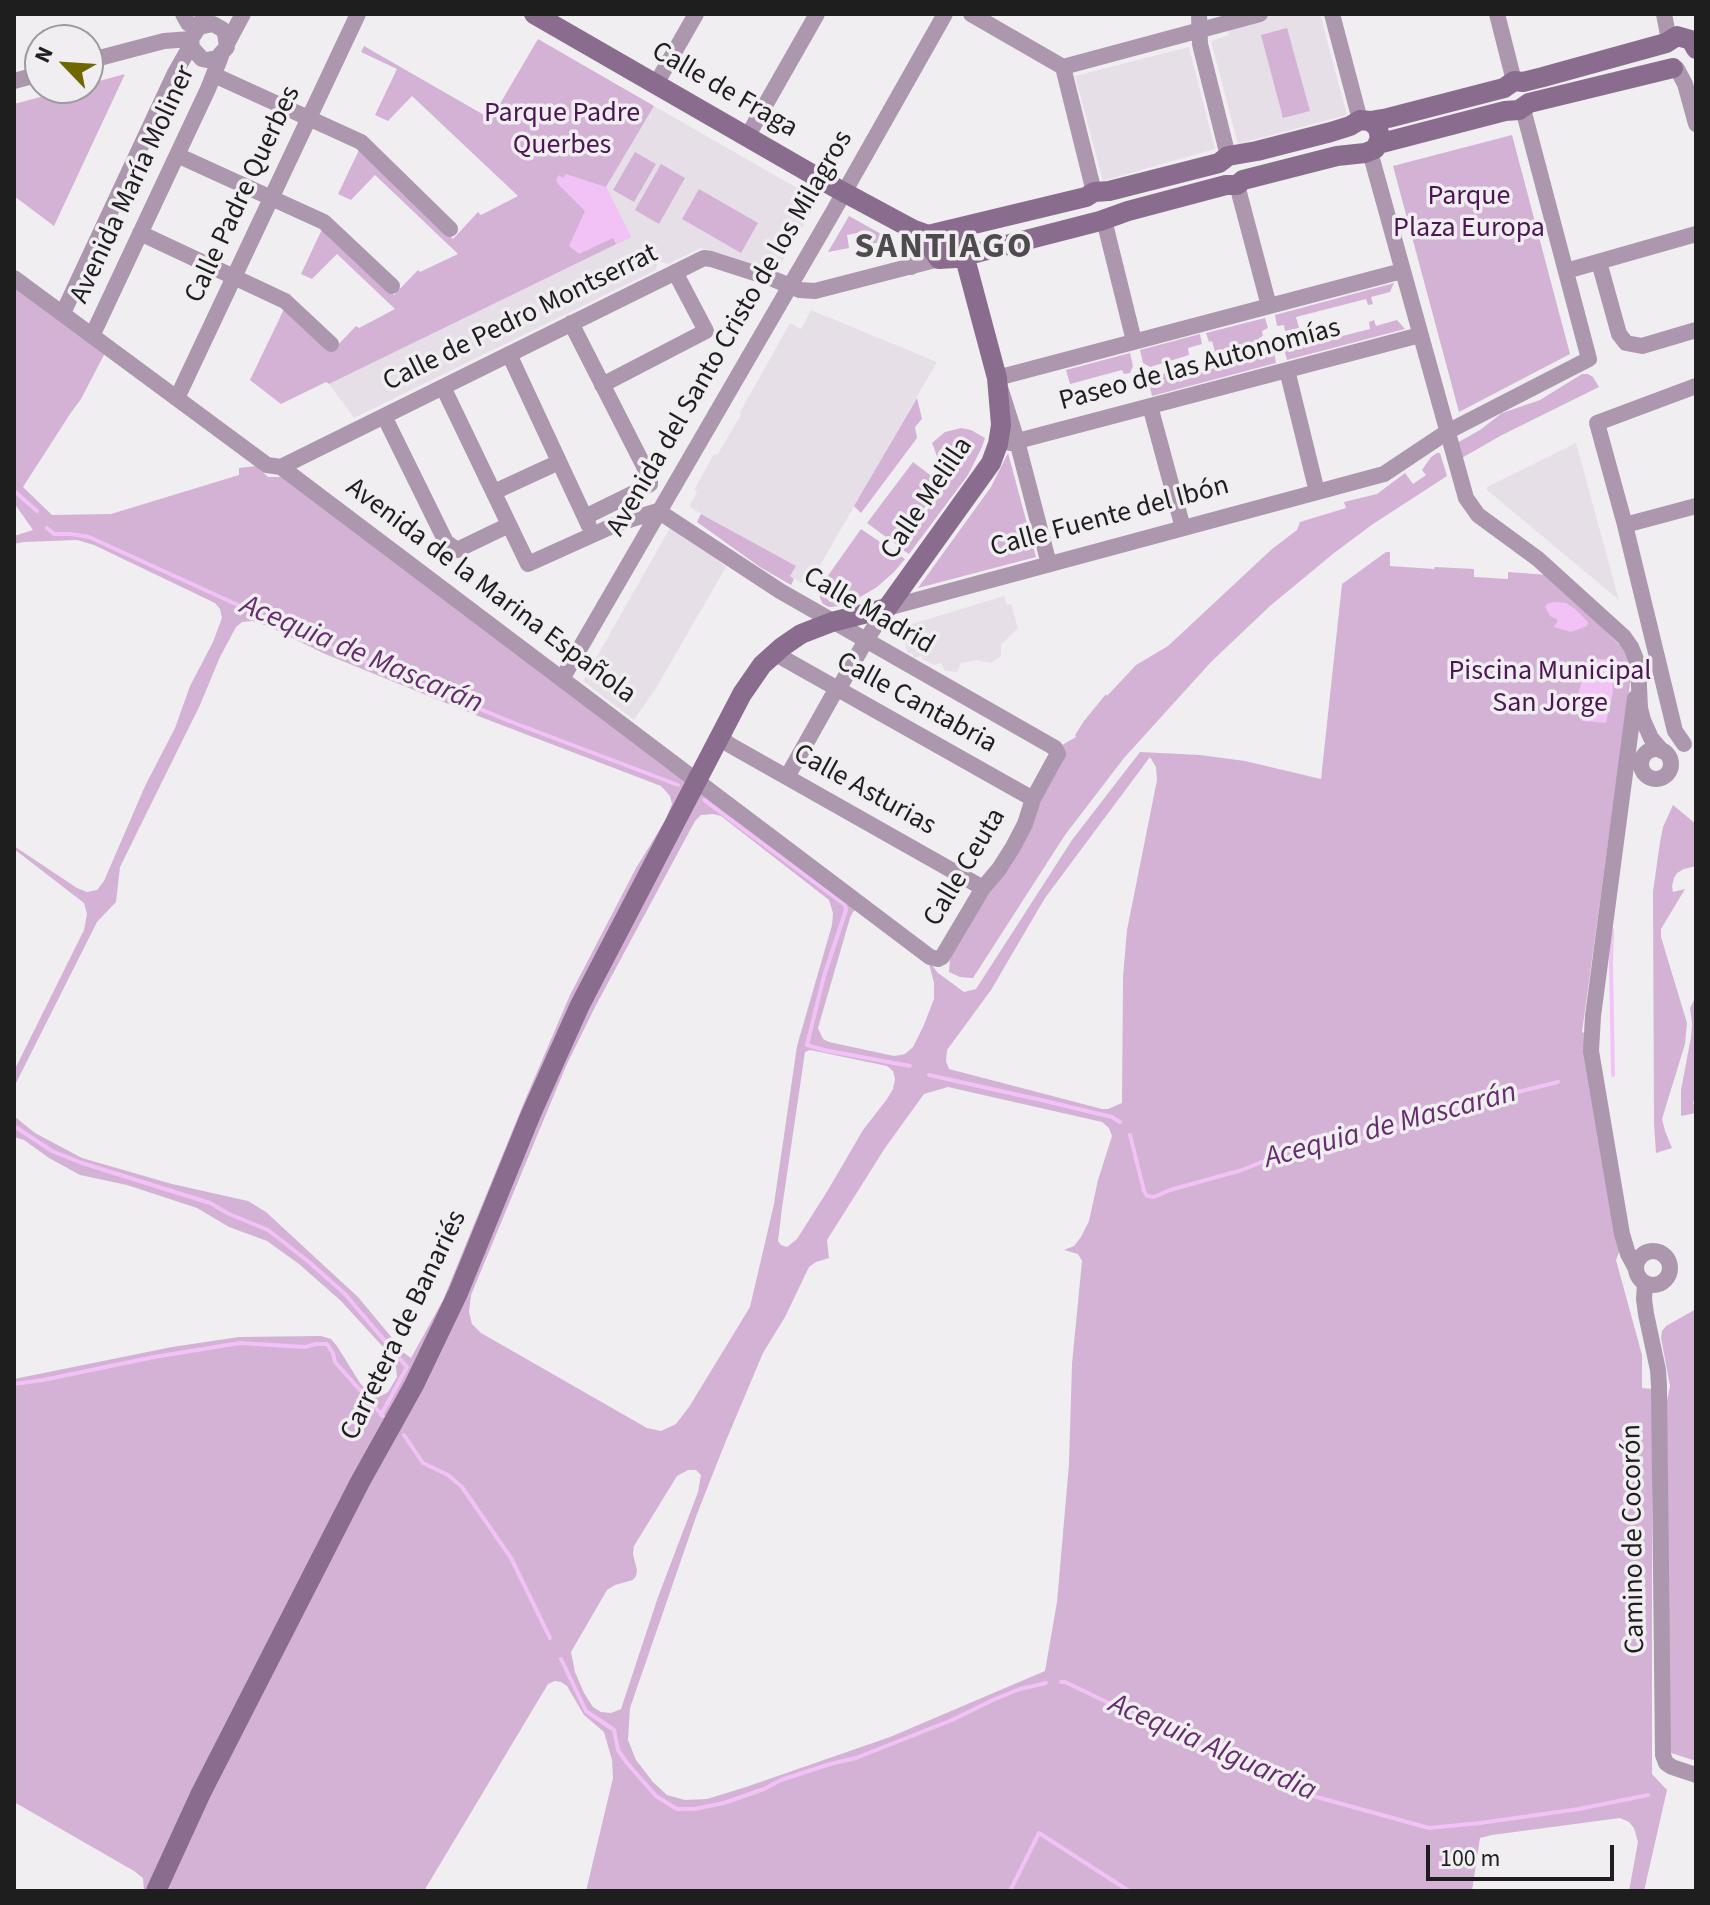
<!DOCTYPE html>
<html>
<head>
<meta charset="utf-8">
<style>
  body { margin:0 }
  #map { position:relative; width:1710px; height:1905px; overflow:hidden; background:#f1eef1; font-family:"Source Sans 3",sans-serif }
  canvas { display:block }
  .frame { position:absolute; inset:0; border:16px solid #1f1e1f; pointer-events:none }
  .north { position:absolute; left:24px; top:24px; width:80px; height:80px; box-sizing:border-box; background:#f1eef1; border:2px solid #9d9b9d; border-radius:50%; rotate:295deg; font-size:22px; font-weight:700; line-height:32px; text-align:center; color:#1f1e1f }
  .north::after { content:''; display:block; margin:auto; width:28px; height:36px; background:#6f6800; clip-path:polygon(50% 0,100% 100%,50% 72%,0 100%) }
  .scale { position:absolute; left:1426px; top:1845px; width:188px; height:36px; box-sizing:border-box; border:4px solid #1f1e1f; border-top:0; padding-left:10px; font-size:24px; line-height:28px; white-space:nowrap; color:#1f1e1f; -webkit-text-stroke:6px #f1eef1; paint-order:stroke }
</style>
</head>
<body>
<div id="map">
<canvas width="1710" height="1905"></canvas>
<div class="frame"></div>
<div class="north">N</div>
<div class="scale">100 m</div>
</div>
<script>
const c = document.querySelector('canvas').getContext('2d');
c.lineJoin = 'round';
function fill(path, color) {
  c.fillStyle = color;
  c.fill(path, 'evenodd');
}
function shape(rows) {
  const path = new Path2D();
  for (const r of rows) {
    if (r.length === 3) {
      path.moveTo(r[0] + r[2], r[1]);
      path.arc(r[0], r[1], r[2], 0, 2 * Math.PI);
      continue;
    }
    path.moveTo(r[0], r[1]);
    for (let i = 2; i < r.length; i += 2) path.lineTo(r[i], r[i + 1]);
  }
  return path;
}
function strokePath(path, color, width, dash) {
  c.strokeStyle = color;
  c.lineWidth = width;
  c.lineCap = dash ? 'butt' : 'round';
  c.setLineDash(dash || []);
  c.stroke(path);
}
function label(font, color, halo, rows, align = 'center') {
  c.font = font + ' "Source Sans 3",sans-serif';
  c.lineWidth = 7;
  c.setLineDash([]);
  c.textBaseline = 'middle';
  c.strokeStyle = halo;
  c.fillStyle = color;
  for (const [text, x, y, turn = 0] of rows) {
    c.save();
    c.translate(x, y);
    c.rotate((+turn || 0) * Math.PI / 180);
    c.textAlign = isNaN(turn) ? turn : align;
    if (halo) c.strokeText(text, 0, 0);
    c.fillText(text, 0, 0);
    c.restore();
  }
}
fill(shape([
  [1224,14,1320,14,1347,115,1238,144,1211,41,1229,35],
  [1189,47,1215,149,1103,181,1075,76],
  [654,106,818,200,776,272,701,248,668,264,658,261,656,270,354,418,329,384,631,237,606,187],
  [811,310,937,362,814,576,802,583,790,576,795,566,691,508,690,505,697,492,694,490,714,454,717,455,741,415,739,414,790,323,801,329],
  [1576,443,1619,600,1487,490,1487,487],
  [670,528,696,543,726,567,656,688,634,720,583,681],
  [1004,596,1007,605,1011,604,1018,628,1001,645,1001,656,991,663,977,660,961,663,957,672,945,671,941,663,934,665,922,659,922,656,914,658,912,653,908,654,901,632,913,629,912,624]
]), '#e7dfe8');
fill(shape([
  [1287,28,1310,111,1283,118,1261,35],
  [538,39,654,106,606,187,631,237,329,384,326,382,281,404,250,380,285,307,332,351,356,326,359,328,395,309,337,254,312,279,301,274,323,227,394,295,418,270,420,272,458,254,375,175,351,200,338,194,360,148,453,239,478,212,481,215,518,196,412,96,388,121,375,115,397,69,361,52,364,46,491,119],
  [125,74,54,226,14,196,14,104,74,88,88,88,88,84],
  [1512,135,1570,354,1459,412,1393,166],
  [635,152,656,164,634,202,613,190],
  [661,164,685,178,659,224,635,210],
  [699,189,758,223,741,253,682,219],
  [849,216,892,240,871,244,868,231,847,235,849,248,828,252],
  [1394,283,1390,292,1371,297,1373,304,1368,305,1366,299,1296,317,1299,328,1285,331,1284,325,1277,326,1275,315],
  [14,285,105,353,81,399,70,414,23,487,52,515,111,514,239,475,239,468,257,466,268,477,284,477,858,907,853,912,850,918,818,1028,823,1039,829,1042,894,1056,905,1054,913,1047,923,1027,934,999,934,983,928,960,938,973,964,992,976,989,1072,840,1140,752,1200,755,1245,761,1321,779,1342,584,1386,552,1390,552,1390,566,1434,569,1435,567,1474,569,1474,577,1508,579,1508,572,1549,575,1624,649,1632,669,1582,1032,1587,1034,1621,1248,1616,1260,1642,1355,1642,1388,1652,1389,1652,1774,1667,1790,1644,1891,1629,1891,1638,1842,1634,1828,1629,1822,1620,1818,1492,1835,1480,1838,1472,1891,586,1891,613,1778,612,1760,604,1732,584,1715,567,1686,561,1682,555,1681,548,1684,424,1891,144,1891,143,1878,134,1871,14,1802,14,1379,172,1347,239,1337,321,1336,331,1339,337,1346,360,1383,372,1396,381,1396,388,1392,397,1377,396,1367,384,1348,341,1301,299,1264,267,1241,229,1227,197,1208,127,1185,80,1175,49,1158,24,1140,14,1137,14,1116,35,1133,82,1158,172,1184,248,1201,266,1212,358,1297,398,1345,400,1350,411,1358,443,1300,525,1100,570,995,636,868,665,821,672,804,670,796,661,786,478,716,325,654,270,627,253,621,242,622,236,627,220,657,200,705,120,867,116,902,97,922,14,1087,14,1071,84,930,87,914,84,903,14,849,14,846,77,888,87,892,97,890,104,881,145,786,175,728,190,686,213,642,222,618,220,609,215,603,94,545,77,540,24,542,14,544,14,536,33,530,14,503],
  [1150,757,1156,767,1157,780,1127,930,1123,977,1122,1103,1108,1109,1102,1109,949,1069,946,1061,947,1050,991,990,1045,898],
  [713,814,721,816,829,900,833,913,832,925,797,1046,774,1204,750,1307,689,1407,676,1424,661,1431,647,1428,481,1333,472,1324,469,1312,471,1295,566,1066,595,1007,695,821,701,815],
  [810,1050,887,1066,893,1071,895,1079,893,1089,887,1099,863,1130,828,1190,797,1239,787,1247,781,1245,778,1241,782,1208,805,1052],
  [948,1087,1102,1122,1109,1128,1112,1136,1098,1180,1089,1221,1081,1237,1074,1246,1064,1250,1078,1254,1082,1261,1072,1364,1069,1464,1057,1602,1045,1671,890,1737,746,1787,707,1799,685,1800,667,1795,653,1782,636,1760,628,1740,630,1708,697,1514,725,1443,763,1353,785,1317,809,1267,816,1262,829,1258,827,1240,885,1148,924,1094],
  [688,1470,696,1470,701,1475,698,1492,658,1597,621,1709,611,1713,601,1712,593,1707,584,1693,575,1672,571,1652,607,1590,615,1585,633,1580,636,1576,637,1570,633,1554,634,1546,677,1476],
  [1265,318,1268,328,1262,331,1263,336,1259,338,1260,340,1215,352,1212,341,1209,342,1206,333],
  [1374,320,1376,326,1397,320,1405,329,1287,360,1284,349,1290,347,1289,342,1301,339,1303,346,1370,329,1369,322],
  [1200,334,1202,344,1188,348,1189,355,1150,367,1143,363,1140,350],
  [1266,347,1267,353,1274,352,1276,363,1152,396,1149,383,1153,377,1167,373,1178,374,1180,378,1239,361,1253,351],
  [1130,353,1133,366,1130,373,1124,374,1122,370,1070,384,1066,370],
  [1582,374,1588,374,1593,377,1599,387,1502,435,1460,459,1455,444,1480,430,1502,413,1540,400],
  [917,398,922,419,915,427,917,438,861,513,854,506],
  [961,428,971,430,985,438,982,447,968,475,909,554,900,548,947,483,932,443,945,432],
  [1008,453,1036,557,918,588,991,487],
  [1437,453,1440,453,1447,476,1373,524,1334,553,1270,606,1211,662,1124,758,1065,835,973,978,960,977,949,972,950,957,1062,745,1076,737,1075,735,1084,721,1106,694,1107,696,1136,665,1168,646,1272,549,1297,530,1300,522,1346,508,1344,502,1377,494,1405,473,1413,484,1426,475,1422,470,1431,457],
  [913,462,942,484,897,545,867,523],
  [701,514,796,566,790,576,794,579,791,585,760,567,697,522],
  [861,529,905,559,894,572,877,587,852,602,840,606,829,607,823,604,820,598,820,587],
  [1673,805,1696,824,1696,866,1684,869,1677,873,1674,878,1672,886,1673,892,1685,889,1661,929,1661,937,1687,1023,1685,1044,1662,1119,1665,1131,1672,1148,1656,1153,1654,1123,1653,892,1660,842,1663,827],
  [1696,996,1696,1099,1693,1102,1696,1113,1681,1116,1681,1090,1691,1037,1692,1024,1690,1008],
  [1696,1309,1696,1761,1668,1752,1666,1406,1670,1386,1661,1338,1662,1331,1666,1326]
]), '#d3b2d6');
fill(shape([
  [566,174,606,187,631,237,616,244,613,238,579,254,569,246,585,211,558,184,556,180,559,175,563,178],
  [1554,602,1566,603,1575,609,1588,622,1587,626,1571,632,1554,627,1558,620,1550,616,1545,607,1547,604],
  [1588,658,1611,660,1613,692,1606,723,1582,721,1579,691]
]), '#f2c2f7');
strokePath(shape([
  [14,491,37,511],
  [47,528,54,534,71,534,89,537,319,642,509,721,678,785],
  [704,800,845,905,846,910,824,976,807,1045,824,1050,910,1066],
  [1612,930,1611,964,1613,1075],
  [929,1075,1041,1100,1112,1117,1120,1122],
  [14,1126,52,1151,82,1163,210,1203,229,1214,268,1230,309,1262,345,1294,407,1367,381,1415],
  [1130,1135,1144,1191,1147,1196,1154,1197,1170,1190,1242,1170,1267,1160,1284,1150,1295,1151,1332,1148,1469,1104,1558,1082],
  [14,1384,43,1380,154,1357,240,1343,305,1347,316,1344,327,1344,333,1353,335,1362,383,1416],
  [404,1435,423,1463,448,1475,462,1487,511,1558,550,1638],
  [561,1659,586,1711,614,1730,618,1750,627,1763,656,1796,677,1809,694,1809,724,1803,764,1789,781,1780,830,1764,856,1758,952,1720,995,1699,1020,1689,1046,1683],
  [1061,1682,1065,1682,1265,1778,1295,1791,1429,1828,1480,1823,1579,1809,1648,1795],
  [1010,1891,1039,1833,1129,1891]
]), '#f2c2f7', 4);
strokePath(shape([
  [183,14,188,23,196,29],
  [971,14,1063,67,1260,14],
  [1199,14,1200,44,1228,156],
  [1332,14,1360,120],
  [1497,14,1514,81],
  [1664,14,1669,40],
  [199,27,213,24,222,29,225,33,227,47,217,58,207,60,202,59,192,48,191,39,199,27,204,14],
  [228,42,243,14],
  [88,61,164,41,191,39],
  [1063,67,1094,192],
  [1677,69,1685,84,1696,124],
  [214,75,361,142,450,229],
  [14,81,40,74],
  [656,84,696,14],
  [747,137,817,14],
  [1370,152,1466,498,1478,515,1538,559,1624,637,1631,647,1638,664,1640,708,1643,720,1651,738,1662,751],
  [177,155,324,222,392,286],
  [1237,185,1269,306],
  [1104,220,1134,341],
  [140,233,285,301,331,344],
  [1599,262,1619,334,1626,343,1642,346,1696,330],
  [911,267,916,248,914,230],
  [1566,271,1696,234],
  [14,278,267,465,281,467,930,957,938,959,942,957,983,888,999,869,1013,847,1025,824,1033,799,1056,757,1058,754,1055,748,780,591,658,511,619,523,528,564,443,387],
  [63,313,175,73,191,45],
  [571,323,650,478,650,484,642,489,585,517],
  [92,336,208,89,221,56],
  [509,354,589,526],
  [1287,370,1317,492],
  [602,385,706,331,675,272],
  [177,398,358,14],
  [1150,406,1183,528],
  [384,416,446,542,457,550,509,525],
  [1010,443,1420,335],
  [281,467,704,258,711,259,773,279,800,290,815,291,939,259],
  [494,492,559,462],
  [1625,525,1696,506],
  [1049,564,1017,441,997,378,1402,271],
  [774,653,1033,799],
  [562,679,833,212,945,14],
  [1635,698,1593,1016,1591,1051,1622,1234,1628,1254,1636,1269],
  [720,737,730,745,983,888],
  [1684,744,1675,731,1625,525,1597,423,1696,386],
  [1656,764,15],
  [787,777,833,695,838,690,866,640,887,608,1384,474,1447,432,1589,359,1523,109],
  [1653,1268,17],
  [1645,1284,1644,1299,1646,1314,1658,1370,1659,1386,1663,1755,1666,1763,1672,1767,1696,1775]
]), '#ac97ae', 16);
strokePath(shape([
  [534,14,836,188,914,230,928,235,1086,197,1094,192,1109,191,1219,163,1228,156,1257,151,1331,132,1350,126,1360,120,1370,121,1388,118,1504,88,1514,81,1523,82,1543,77,1666,43,1677,36,1691,40,1696,49],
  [1378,144,1505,111,1519,110,1529,103,1673,68],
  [933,235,932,249,939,259,956,258,1100,221,1128,211,1226,185,1237,185,1243,180,1337,156,1365,153,1375,149,1380,139,1378,128,1370,121],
  [156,1891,201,1793,360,1482,414,1385,458,1293,531,1114,580,1005,742,694,762,665,782,647,801,634,832,622,887,608,991,463,998,444,1001,425,997,378,966,262,960,248,940,233]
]), '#8a6d8e', 20);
label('28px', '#1f1e1f', '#f1eef1', [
  ["Calle de Fraga",724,91,30],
  ["Avenida María Moliner",134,185,-65],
  ["Calle Padre Querbes",244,195,-65],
  ["Calle de Pedro Montserrat",521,319,-26],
  ["Avenida del Santo Cristo de los Milagros",731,334,-60],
  ["Paseo de las Autonomías",1200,366,-15],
  ["Calle Melilla",928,499,-56],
  ["Calle Fuente del Ibón",1110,518,-15],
  ["Avenida de la Marina Española",490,592,37],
  ["Calle Madrid",868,612,30],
  ["Calle Cantabria",916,704,29],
  ["Calle Asturias",864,791,29],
  ["Calle Ceuta",966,868,-59],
  ["Carretera de Banariés",405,1326,-64],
  ["Camino de Cocorón",1635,1539,-91]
]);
label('28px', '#4d1554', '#f1eef1', [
  ["Parque Padre",562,115],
  ["Querbes",562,147],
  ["Parque",1469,198],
  ["Plaza Europa",1469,230],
  ["Piscina Municipal",1550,673],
  ["San Jorge",1550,705]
]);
label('italic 30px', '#652d6c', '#f1eef1', [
  ["Acequia de Mascarán",361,656,23],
  ["Acequia de Mascarán",1391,1127,-15],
  ["Acequia Alguardia",1212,1749,24]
]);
c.letterSpacing = '2px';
label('bold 36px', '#4d4b4d', '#f1eef1', [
  ["SANTIAGO",944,249]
]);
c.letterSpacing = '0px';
</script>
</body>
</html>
